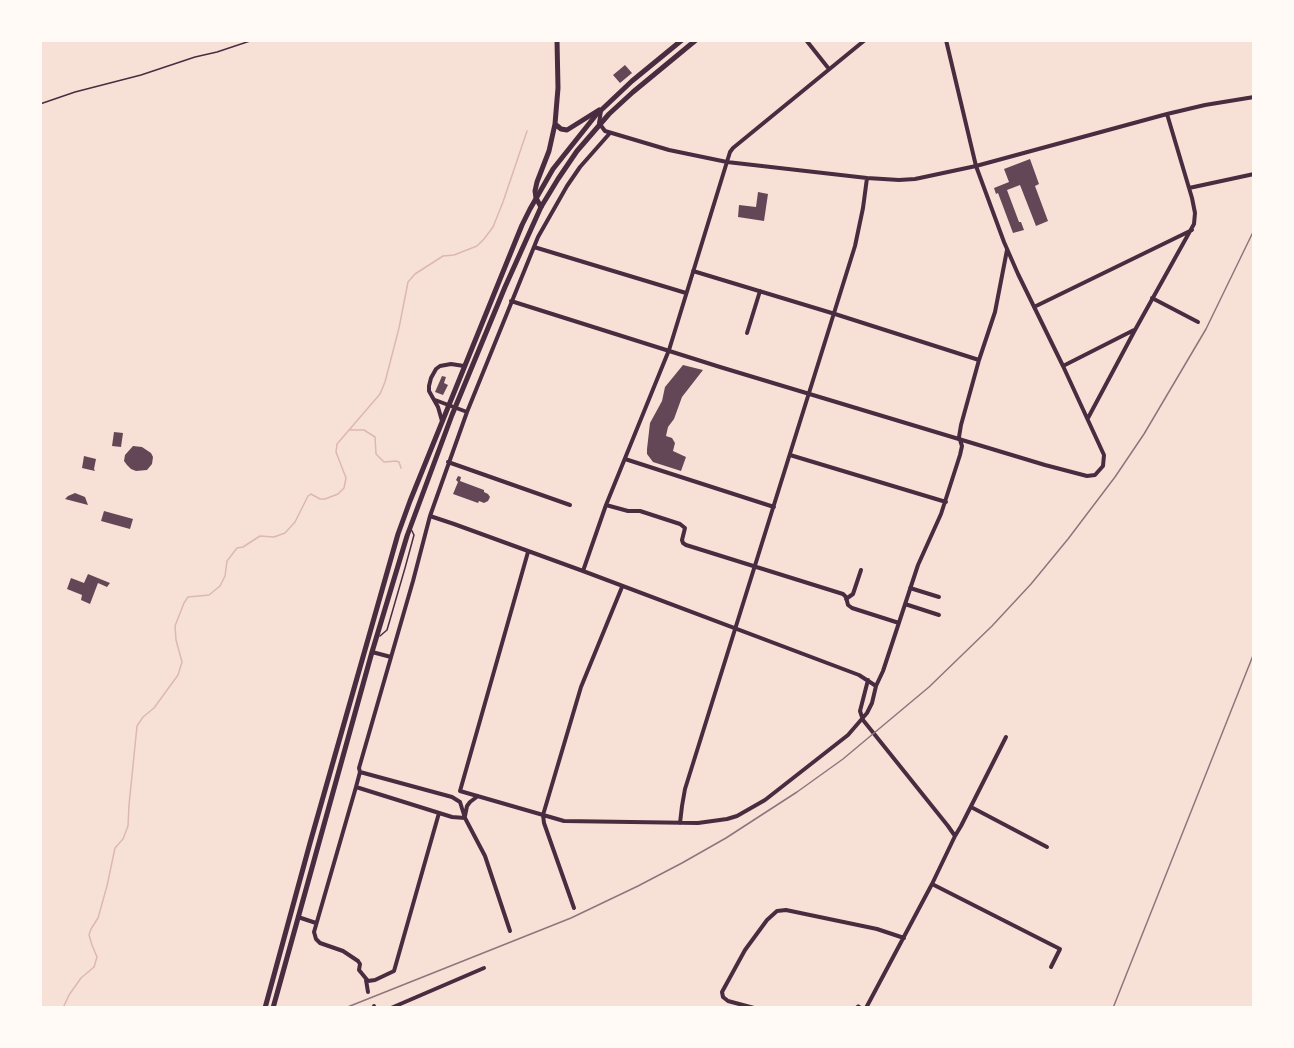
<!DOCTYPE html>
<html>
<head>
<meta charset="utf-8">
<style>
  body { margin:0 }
  #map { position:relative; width:1294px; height:1048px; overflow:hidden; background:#f7e1d7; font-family:"PT Sans Narrow",sans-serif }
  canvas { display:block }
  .frame { position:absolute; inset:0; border:42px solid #fffaf5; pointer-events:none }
</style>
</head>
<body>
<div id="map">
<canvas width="1294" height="1048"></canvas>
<div class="frame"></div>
</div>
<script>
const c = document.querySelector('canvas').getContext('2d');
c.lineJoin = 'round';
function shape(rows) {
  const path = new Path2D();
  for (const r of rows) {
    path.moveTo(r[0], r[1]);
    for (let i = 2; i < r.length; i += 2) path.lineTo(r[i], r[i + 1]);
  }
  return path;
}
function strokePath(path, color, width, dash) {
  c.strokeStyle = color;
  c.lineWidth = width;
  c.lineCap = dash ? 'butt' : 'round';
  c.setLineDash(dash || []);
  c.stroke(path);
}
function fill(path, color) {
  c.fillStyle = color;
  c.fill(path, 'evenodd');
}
strokePath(shape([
  [349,430,364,430,375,437,376,454,384,462,396,461,399,462,401,468],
  [63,1008,69,995,81,978,94,967,97,957,92,945,89,935,91,929,98,918,107,886,115,848,123,839,128,826,129,805,137,726,143,717,154,708,178,675,182,662,176,640,175,626,184,603,188,597,209,595,220,586,225,576,227,561,237,548,243,547,260,536,274,537,285,533,295,522,308,496,311,494,320,499,325,499,338,494,344,488,346,478,336,452,337,444,380,394,385,382,399,328,408,282,415,274,443,256,454,255,477,246,484,239,493,227,503,202,527,131]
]), '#dcb8b0', 1.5);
fill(shape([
  [625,65,632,73,620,83,613,75],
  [1030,159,1039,184,1035,186,1048,221,1036,226,1020,185,1007,190,1019,222,1021,222,1024,230,1013,233,998,193,996,194,994,188,1009,182,1004,169],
  [758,192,768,194,764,221,738,217,739,205,756,207],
  [683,365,703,370,682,397,674,419,668,427,666,436,672,438,675,443,673,451,686,457,681,471,653,462,647,454,647,449,650,423,662,401,665,387],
  [442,376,446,377,444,383,448,385,443,395,435,392],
  [114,432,123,433,121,447,112,446],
  [133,446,142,447,151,453,153,457,152,464,147,470,136,471,131,469,127,465,124,461,125,455],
  [84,456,96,459,94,469,95,471,82,468],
  [458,476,461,477,460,481,484,490,484,492,488,494,490,497,488,501,484,503,479,501,478,503,453,494,458,482,456,480],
  [75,493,85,497,88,505,65,499,68,496],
  [104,511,133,519,130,529,101,521],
  [88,574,110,583,107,587,98,583,90,604,81,600,82,595,67,589,71,578,84,583]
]), '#644757');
strokePath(shape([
  [40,104,75,92,141,75,195,57,217,52,253,40]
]), '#4a2c40', 1.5);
strokePath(shape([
  [380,636,387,630,405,568,414,535,411,529],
  [854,1008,858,1005,863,1008]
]), '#4a2c40', 1.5);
strokePath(shape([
  [806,40,829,69],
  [601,111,599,123,605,131,669,150,727,162,867,178,899,180,915,179,976,166,1167,114,1205,105,1254,97],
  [1189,188,1254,174],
  [534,247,686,293],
  [693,271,835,314,979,360],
  [1152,298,1198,322],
  [511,301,720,367,1045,465,1087,476,1095,475,1103,466,1104,455,1063,366,1018,274,1004,242,976,166,946,40],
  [1034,307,1192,230],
  [747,333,760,291],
  [1063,366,1134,330],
  [435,400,467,412],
  [1088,418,1135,330,1194,224,1195,213,1192,198,1167,114],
  [442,421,438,407,429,391,429,386,431,378,436,369,440,366,451,364,464,366],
  [790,455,946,502],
  [625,459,774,507],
  [448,462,570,505],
  [606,505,628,511,640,511,680,524,685,528,682,540,683,543,686,545,843,594,846,597,848,605,852,608,899,623],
  [430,516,454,524,583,571,859,675,876,686,872,703,867,713,848,735,765,800,737,816,727,819,698,823,564,821,460,791],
  [583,571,606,505,669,350,730,152,733,148,865,40],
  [910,588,939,597],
  [846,599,853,594,861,570],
  [905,604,939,615],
  [372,652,391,657],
  [868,680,860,711,863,720,948,826,955,836],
  [876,686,883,671,918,565,941,514,960,455,962,446,959,437,961,425,979,360,995,312,1007,250],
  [360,772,452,797,460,802,465,818,485,856,510,931],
  [356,787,452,817,465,818],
  [460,791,528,552],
  [971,807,1047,847],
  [439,813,394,971,375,980,368,981,359,970,360,964,358,961,343,951,320,943,316,939,314,932,356,787,360,772,359,768,413,581,430,516,467,412,538,237,567,186,580,167,610,133],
  [465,816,467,806,470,802,478,796],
  [680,823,682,806,685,789,855,246,863,208,867,178],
  [932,884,1060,949,1051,967],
  [574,908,544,823,543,815,581,687,622,587],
  [298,917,316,923],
  [366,980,368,992],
  [374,1006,374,1008],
  [391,1008,484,968],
  [754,1008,728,1001,723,997,722,992,745,950,767,920,777,911,786,910,877,929,904,938],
  [866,1008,932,884,955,836,961,826,1006,737]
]), '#4a2c40', 4);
strokePath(shape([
  [555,124,561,129,567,130,599,110],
  [541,207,536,198,535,191,537,182,549,151,555,124,558,88,557,40]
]), '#4a2c40', 5);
strokePath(shape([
  [265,1008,310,843,398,534,410,501,522,225,530,209,553,169,596,115,632,81,682,40],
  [273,1008,372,652,407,536,452,415,505,287,541,207,558,179,577,151,609,114,633,92,696,40]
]), '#4a2c40', 5);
strokePath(shape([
  [345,1008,571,918,638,886,682,863,726,838,797,792,843,759,929,687,992,626,1031,584,1068,539,1115,477,1144,434,1206,329,1254,230],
  [1113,1008,1254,653]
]), '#8f747c', 1.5);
</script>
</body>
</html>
